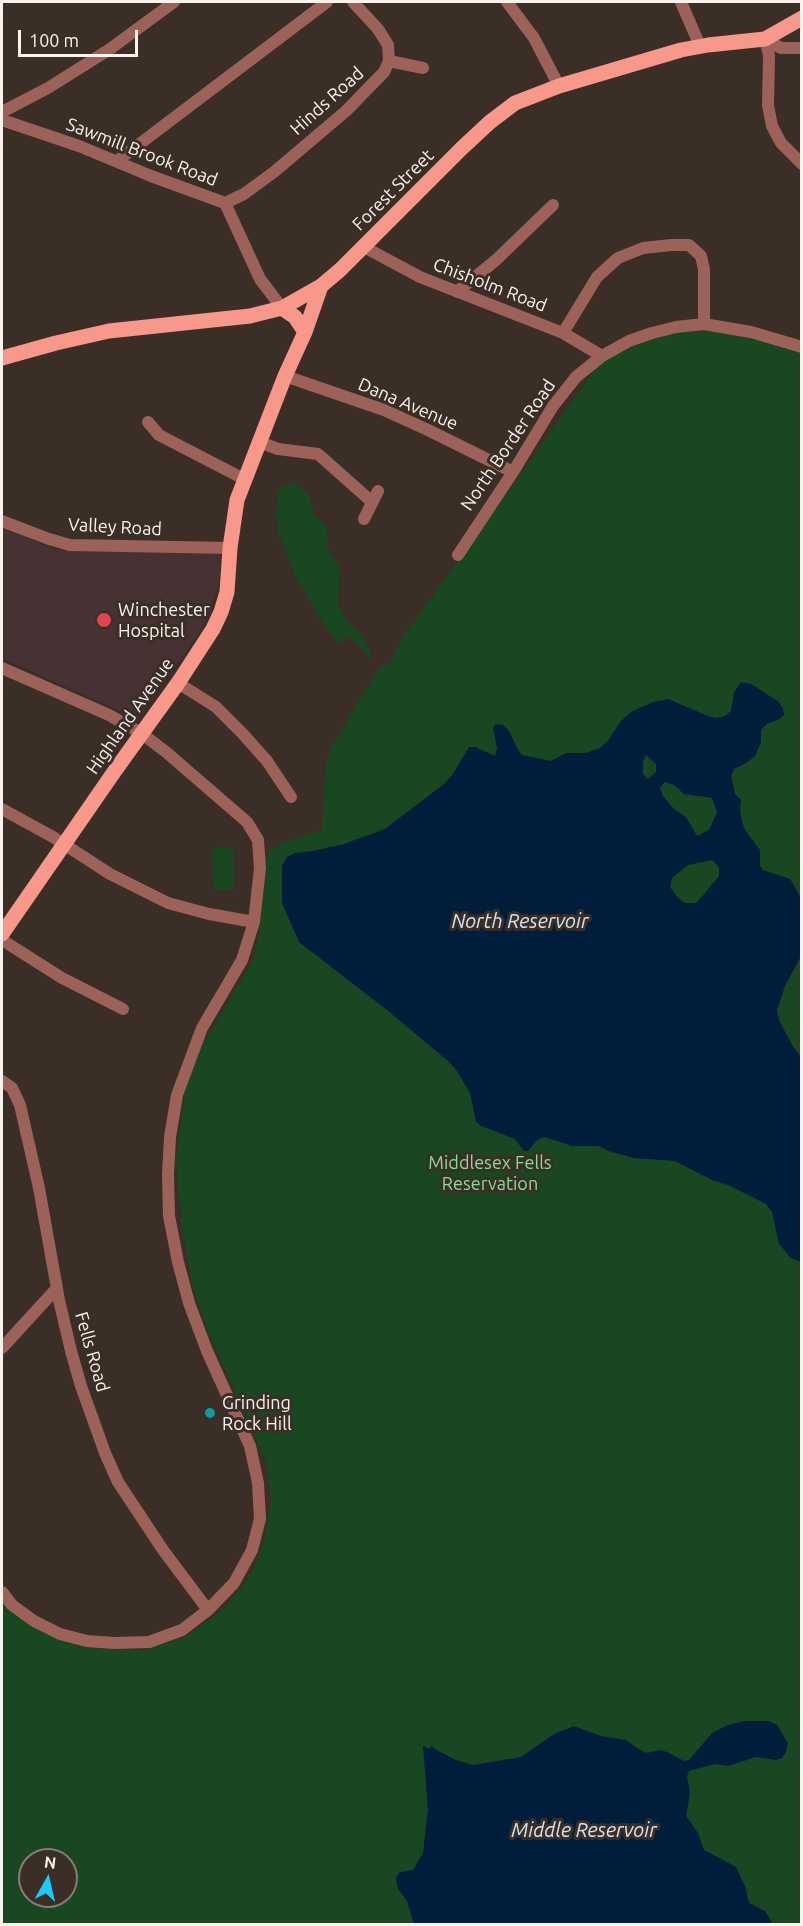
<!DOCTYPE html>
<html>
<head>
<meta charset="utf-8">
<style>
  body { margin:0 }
  #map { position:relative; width:803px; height:1926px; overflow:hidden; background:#3a2e27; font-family:Ubuntu,sans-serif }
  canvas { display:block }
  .frame { position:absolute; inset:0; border:3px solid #faf2ed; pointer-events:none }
  .north { position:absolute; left:18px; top:1848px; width:60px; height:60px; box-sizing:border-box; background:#3a2e27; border:2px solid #877c76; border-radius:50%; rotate:8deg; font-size:16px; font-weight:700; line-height:24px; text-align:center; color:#faf2ed }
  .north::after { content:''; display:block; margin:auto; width:21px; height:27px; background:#19cafc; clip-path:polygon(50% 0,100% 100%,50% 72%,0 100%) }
  .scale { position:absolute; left:18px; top:30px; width:120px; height:27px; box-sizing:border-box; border:3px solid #faf2ed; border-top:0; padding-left:8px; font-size:18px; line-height:21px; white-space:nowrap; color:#faf2ed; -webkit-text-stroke:4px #3a2e27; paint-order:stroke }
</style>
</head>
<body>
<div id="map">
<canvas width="803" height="1926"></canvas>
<div class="frame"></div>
<div class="north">N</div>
<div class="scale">100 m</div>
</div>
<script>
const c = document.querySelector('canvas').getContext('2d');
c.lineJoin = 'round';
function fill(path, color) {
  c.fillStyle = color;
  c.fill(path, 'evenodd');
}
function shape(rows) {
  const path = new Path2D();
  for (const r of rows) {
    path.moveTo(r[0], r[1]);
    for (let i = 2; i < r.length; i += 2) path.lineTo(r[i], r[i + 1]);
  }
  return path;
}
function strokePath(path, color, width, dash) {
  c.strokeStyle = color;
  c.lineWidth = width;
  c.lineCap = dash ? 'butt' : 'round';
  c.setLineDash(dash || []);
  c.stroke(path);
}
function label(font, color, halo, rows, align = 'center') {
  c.font = font + ' Ubuntu,sans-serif';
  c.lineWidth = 6;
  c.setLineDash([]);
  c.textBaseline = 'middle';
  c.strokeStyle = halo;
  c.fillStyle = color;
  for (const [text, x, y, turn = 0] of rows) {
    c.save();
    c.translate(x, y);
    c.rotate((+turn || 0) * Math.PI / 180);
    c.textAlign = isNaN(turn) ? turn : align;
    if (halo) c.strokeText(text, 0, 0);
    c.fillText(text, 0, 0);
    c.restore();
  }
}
fill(shape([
  [2,526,53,549,221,553,219,583,209,614,197,636,138,719,2,658]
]), '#473233');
fill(shape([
  [692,331,717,331,801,345,801,1924,2,1924,2,1601,62,1639,95,1648,143,1650,186,1637,224,1609,251,1575,264,1540,271,1500,266,1462,207,1329,193,1286,183,1235,176,1159,185,1088,204,1042,253,961,259,935,268,851,286,841,322,830,325,773,328,753,355,707,381,665,389,665,404,635,509,491,601,360,667,334],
  [30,1860,66,1860,66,1896,30,1896],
  [290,483,296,484,308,494,314,514,327,527,328,550,340,568,338,604,346,620,358,630,368,647,372,657,371,659,351,638,346,635,343,643,338,642,323,623,295,575,278,533,276,516,278,492,283,486],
  [233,847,234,890,213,890,212,848]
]), '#184722');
fill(shape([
  [741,682,751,684,779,702,783,708,784,715,780,719,767,724,761,730,761,742,755,756,746,763,734,769,731,776,735,794,741,800,740,810,742,822,745,830,760,850,760,865,763,870,790,879,801,898,801,956,785,986,777,1010,779,1020,792,1045,801,1057,801,1262,791,1258,779,1244,772,1212,766,1204,728,1185,712,1180,675,1161,634,1158,608,1151,599,1146,572,1146,544,1137,537,1140,528,1151,524,1151,515,1139,481,1126,476,1122,470,1093,457,1071,448,1061,387,1010,299,942,282,903,282,866,287,857,295,853,313,851,344,844,385,829,444,784,453,774,469,747,475,747,495,756,497,748,493,728,496,724,503,725,509,731,518,750,522,755,551,761,566,753,586,753,600,748,607,742,621,721,631,712,653,702,668,699,708,716,717,718,725,716,731,711,734,692],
  [646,755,656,764,656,772,648,779,643,774,643,762],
  [665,782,674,785,684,794,712,798,717,812,709,830,697,836,686,817,675,810,663,796,660,788],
  [712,860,719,867,719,876,705,893,696,903,685,903,677,897,670,887,672,878,688,865],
  [745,1721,769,1721,777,1725,788,1743,786,1752,782,1758,776,1760,756,1757,728,1766,715,1764,689,1771,687,1776,690,1793,686,1816,698,1833,704,1850,736,1867,745,1886,749,1903,765,1911,773,1924,414,1924,407,1901,398,1889,396,1879,398,1874,401,1872,413,1870,423,1853,428,1809,423,1746,430,1749,432,1745,433,1748,456,1760,473,1765,521,1757,554,1734,574,1726,601,1736,626,1740,640,1750,647,1753,660,1750,667,1752,684,1761,689,1760,712,1733,728,1725]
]), '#001e3b');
strokePath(shape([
  [507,2,534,38,559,86],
  [681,2,700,46],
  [765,39,769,55,768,105,772,126,781,143,802,164],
  [765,39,781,48,802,48],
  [389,61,423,68],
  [2,112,48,88,110,49,174,2],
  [2,120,79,146,151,176,225,203,260,279,282,308],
  [117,161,327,2],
  [225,203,244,194,274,172,346,111,384,72,389,61,388,45,378,29,353,2],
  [364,247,420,277,563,333,602,356],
  [457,292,496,260,553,205],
  [563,333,597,277,618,258,643,248,671,245,689,245,701,256,704,269,704,324],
  [285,376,384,410,428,430,513,472],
  [148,422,159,435,244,479],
  [259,442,278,449,318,454,372,502],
  [364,519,378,491],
  [2,521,49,539,70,545,230,548],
  [458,555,513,472,553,406,576,377,602,356,629,341,652,333,676,327,704,324,751,332,802,347],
  [2,668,109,715,141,733,166,752,247,822,258,840,260,868,254,922,242,960,202,1028,177,1095,170,1137,168,1174,169,1216,178,1262,189,1303,207,1351,250,1446,258,1483,260,1519,252,1550,234,1583,208,1610,182,1630,149,1642,114,1643,87,1641,60,1634,34,1621,12,1605,2,1592],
  [178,683,216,707,243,734,267,761,291,797],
  [2,809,53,837,110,874,168,903,209,914,254,922],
  [2,940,62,978,123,1009],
  [2,1081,12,1088,20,1105,39,1188,59,1300,71,1351,81,1386,105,1453,118,1482,163,1550,208,1610],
  [2,1348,57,1288]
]), '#9c6259', 12);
strokePath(shape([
  [305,332,321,286],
  [2,358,56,343,109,331,250,316,282,308,321,286,340,270,462,148,490,122,515,103,559,86,681,50,708,45,765,39,802,18],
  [2,934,114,772,178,683,213,629,221,612,227,592,230,548,237,500,285,376,305,332,295,317,282,308]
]), '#f8988a', 15);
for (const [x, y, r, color] of [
  [104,620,8,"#e0444e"],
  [210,1413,6,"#0f9aa8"]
]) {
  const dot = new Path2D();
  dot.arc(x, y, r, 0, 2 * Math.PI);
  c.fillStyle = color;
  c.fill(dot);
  strokePath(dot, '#3a2e27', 2);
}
label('18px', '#faf2ed', '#3a2e27', [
  ["Hinds Road",327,101,-42],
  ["Sawmill Brook Road",142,152,21],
  ["Forest Street",393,190,-45],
  ["Chisholm Road",490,285,21],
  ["Dana Avenue",408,404,23],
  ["North Border Road",508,445,-56],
  ["Valley Road",115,527,3],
  ["Highland Avenue",130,716,-55],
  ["Fells Road",92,1352,74]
]);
label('18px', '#faf2ed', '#3a2e27', [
  ["Winchester",118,610],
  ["Hospital",118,631],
  ["Grinding",222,1403],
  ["Rock Hill",222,1424]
], 'left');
label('18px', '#81e091', '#3a2e27', [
  ["Middlesex Fells",490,1163],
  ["Reservation",490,1184]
]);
label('italic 20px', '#d3e4f4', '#3a2e27', [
  ["North Reservoir",520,921],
  ["Middle Reservoir",584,1830]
]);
</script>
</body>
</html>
